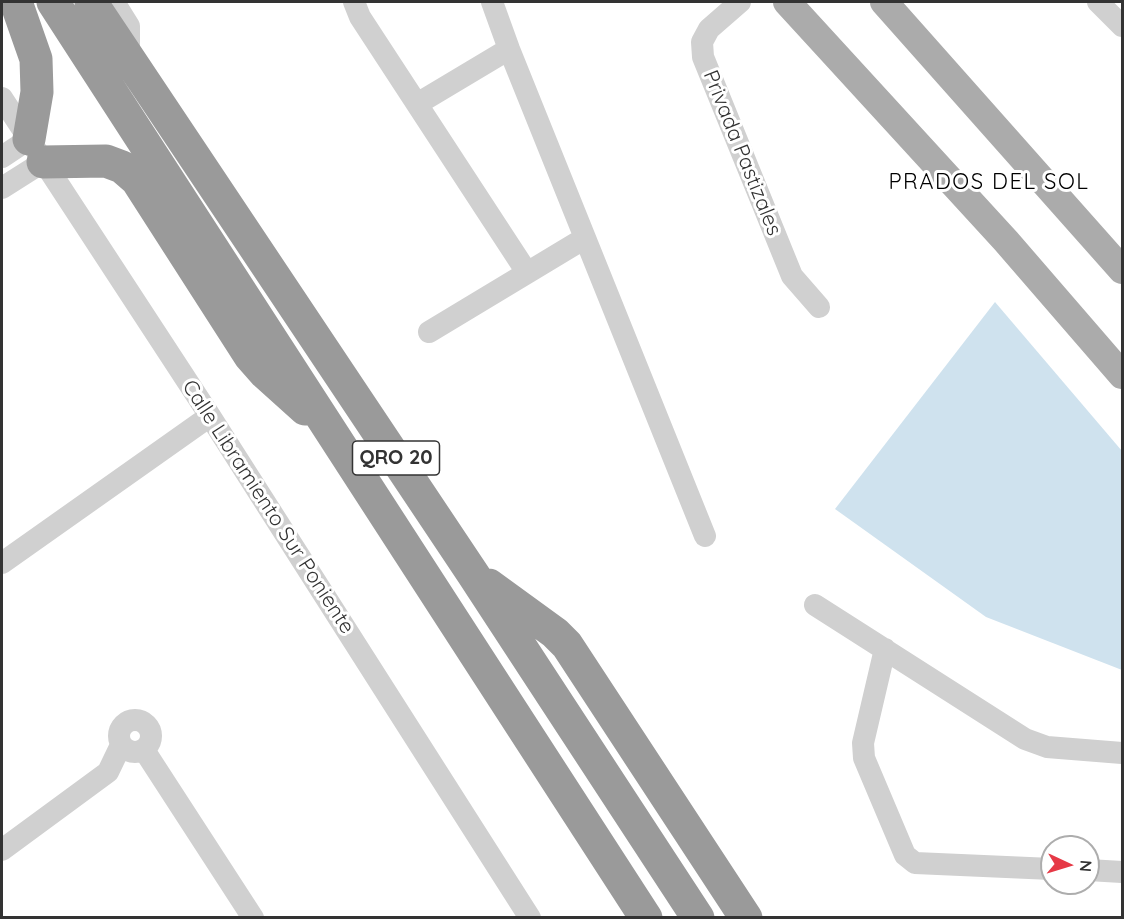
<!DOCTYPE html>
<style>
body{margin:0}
#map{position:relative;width:1124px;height:919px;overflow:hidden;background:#fff;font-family:Quicksand,sans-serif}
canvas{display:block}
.frame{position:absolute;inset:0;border:3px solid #333;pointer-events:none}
.north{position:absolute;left:1040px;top:835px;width:60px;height:60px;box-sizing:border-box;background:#fff;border:2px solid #adadad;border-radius:50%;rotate:94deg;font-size:16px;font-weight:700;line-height:24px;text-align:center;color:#333}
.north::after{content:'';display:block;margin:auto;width:21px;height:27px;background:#e63946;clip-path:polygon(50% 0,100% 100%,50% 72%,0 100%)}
</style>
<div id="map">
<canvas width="1124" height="919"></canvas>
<div class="frame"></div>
<div class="north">N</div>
</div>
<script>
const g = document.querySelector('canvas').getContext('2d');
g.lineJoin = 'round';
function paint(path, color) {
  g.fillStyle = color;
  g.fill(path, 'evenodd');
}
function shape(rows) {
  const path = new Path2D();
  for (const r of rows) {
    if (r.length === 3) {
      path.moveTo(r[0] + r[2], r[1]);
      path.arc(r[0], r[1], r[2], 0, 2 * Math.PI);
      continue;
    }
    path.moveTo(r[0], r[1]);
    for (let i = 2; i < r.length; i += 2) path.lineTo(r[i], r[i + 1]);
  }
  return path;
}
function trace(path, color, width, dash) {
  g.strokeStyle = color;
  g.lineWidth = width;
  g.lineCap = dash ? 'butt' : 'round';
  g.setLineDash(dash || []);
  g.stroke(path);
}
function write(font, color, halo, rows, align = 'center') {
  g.font = font + ' Quicksand,sans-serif';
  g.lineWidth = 6;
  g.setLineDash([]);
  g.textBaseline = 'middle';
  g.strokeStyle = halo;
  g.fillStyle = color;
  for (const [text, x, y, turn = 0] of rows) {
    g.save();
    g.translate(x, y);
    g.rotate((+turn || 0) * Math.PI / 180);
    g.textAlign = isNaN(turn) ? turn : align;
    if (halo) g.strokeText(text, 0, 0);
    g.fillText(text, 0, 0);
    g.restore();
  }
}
paint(shape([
 [995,302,1122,451,1122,670,986,617,835,509]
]), '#cfe2ee');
trace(shape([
 [114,2,129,26,129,59],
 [354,2,360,17,526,271],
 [492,2,509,49,705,536],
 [740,2,709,29,702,42,703,57,792,276,819,307],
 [1098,2,1122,26],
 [2,98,210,416,530,918],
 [417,104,509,49],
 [2,157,29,139],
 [2,188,43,162],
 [429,332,585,238],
 [2,563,210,416],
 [815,605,1025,739,1047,747,1122,753],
 [885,649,863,743,864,758,905,855,915,863,1052,869],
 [135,736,16],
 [144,750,253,918],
 [2,850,108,772,121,745],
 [1088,870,1122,872]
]), '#d0d0d0', 22);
trace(shape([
 [787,2,1006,241,1122,375],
 [884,2,1122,270]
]), '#ababab', 28);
trace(shape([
 [16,2,36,59,37,92,29,139],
 [53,2,646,918],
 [91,2,473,574,698,918],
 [43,162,106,161,122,167,137,180,250,356,265,373,305,409],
 [489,585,555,633,567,645,746,918]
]), '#9a9a9a', 33);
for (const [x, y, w] of [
 [396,458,87]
]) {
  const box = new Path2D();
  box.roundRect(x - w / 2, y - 17, w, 34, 4.5);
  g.fillStyle = '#fff';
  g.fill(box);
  trace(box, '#333', 1.5);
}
write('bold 20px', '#333', null, [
 ["QRO 20",396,458]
]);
write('21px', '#333', '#fff', [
 ["Privada Pastizales",742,153,68],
 ["Calle Libramiento Sur Poniente",268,507,57]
]);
g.letterSpacing = '1.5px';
write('22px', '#000', '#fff', [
 ["PRADOS DEL SOL",989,182]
]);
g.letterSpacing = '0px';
</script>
